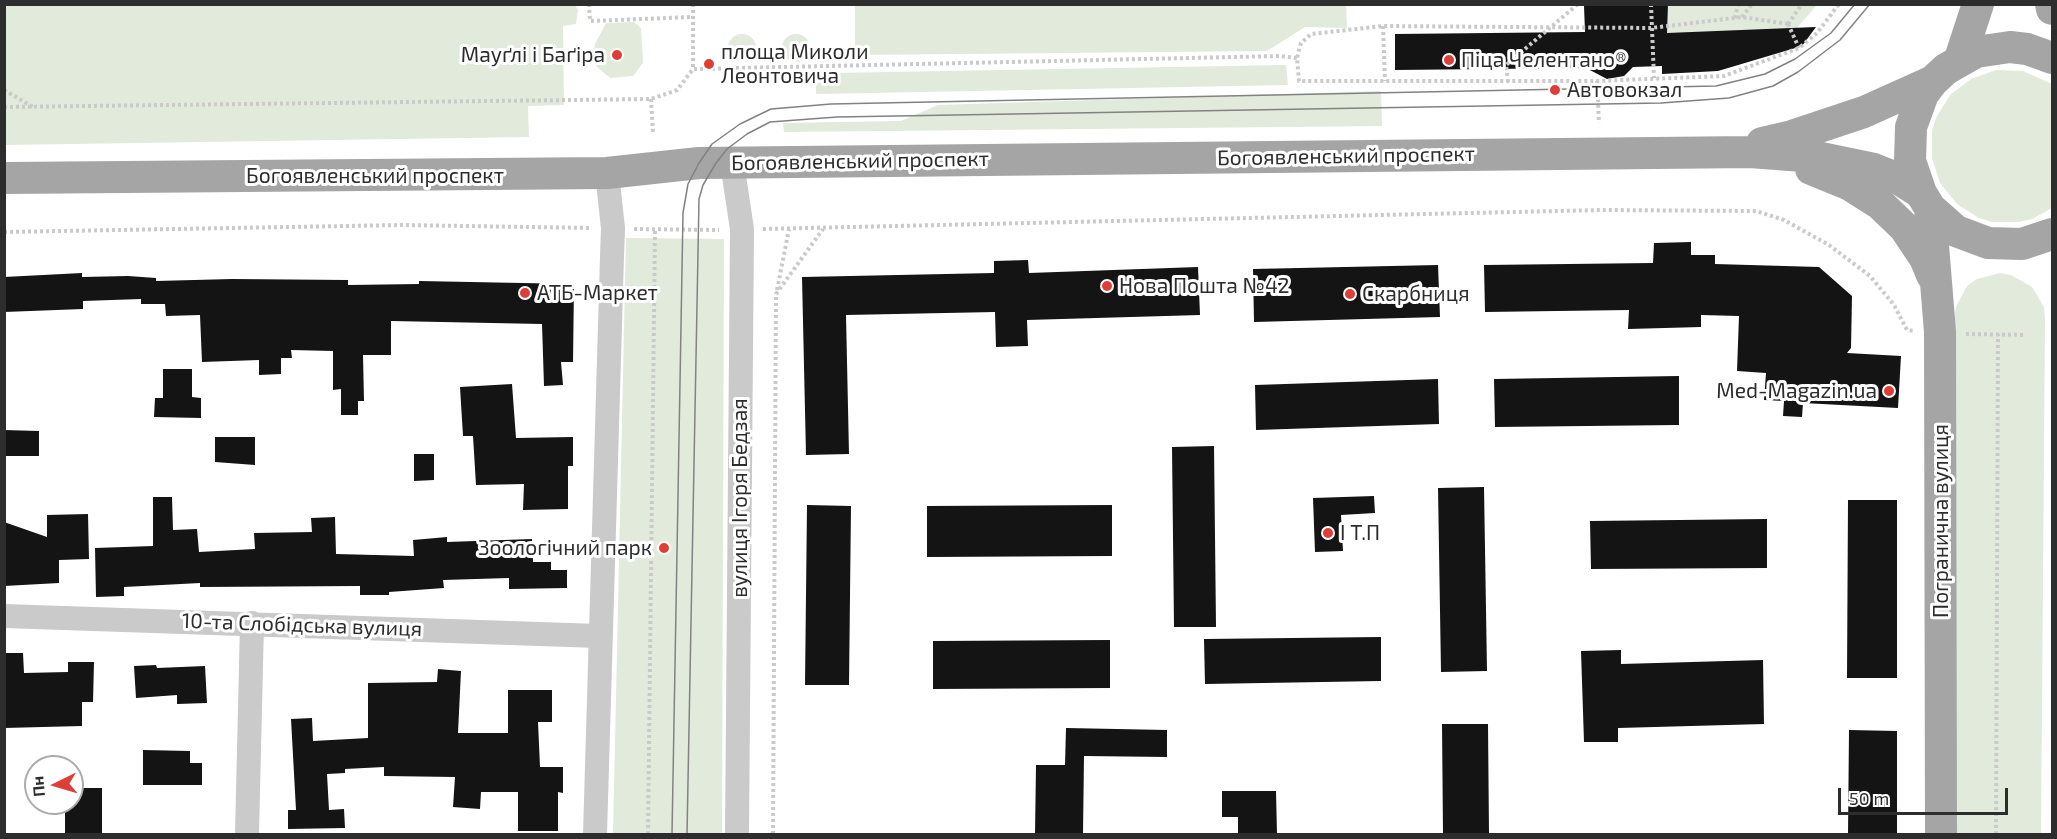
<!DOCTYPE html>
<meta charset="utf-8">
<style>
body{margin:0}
#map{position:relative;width:2057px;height:839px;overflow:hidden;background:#fff;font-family:"Exo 2",sans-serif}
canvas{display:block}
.frame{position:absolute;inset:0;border:6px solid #2d2d2d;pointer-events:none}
.north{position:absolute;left:24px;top:755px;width:60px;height:60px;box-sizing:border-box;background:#fff;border:2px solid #ababab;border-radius:50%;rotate:265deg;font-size:16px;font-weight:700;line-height:24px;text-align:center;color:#2d2d2d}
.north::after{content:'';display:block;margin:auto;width:21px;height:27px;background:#dd3e36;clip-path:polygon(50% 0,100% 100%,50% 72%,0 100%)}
.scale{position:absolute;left:1838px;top:788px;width:170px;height:27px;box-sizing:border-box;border:3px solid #2d2d2d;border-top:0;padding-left:8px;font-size:18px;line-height:21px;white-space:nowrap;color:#2d2d2d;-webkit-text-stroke:4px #fff;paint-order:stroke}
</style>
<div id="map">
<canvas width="2057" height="839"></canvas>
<div class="frame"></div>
<div class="north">Пн</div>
<div class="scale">50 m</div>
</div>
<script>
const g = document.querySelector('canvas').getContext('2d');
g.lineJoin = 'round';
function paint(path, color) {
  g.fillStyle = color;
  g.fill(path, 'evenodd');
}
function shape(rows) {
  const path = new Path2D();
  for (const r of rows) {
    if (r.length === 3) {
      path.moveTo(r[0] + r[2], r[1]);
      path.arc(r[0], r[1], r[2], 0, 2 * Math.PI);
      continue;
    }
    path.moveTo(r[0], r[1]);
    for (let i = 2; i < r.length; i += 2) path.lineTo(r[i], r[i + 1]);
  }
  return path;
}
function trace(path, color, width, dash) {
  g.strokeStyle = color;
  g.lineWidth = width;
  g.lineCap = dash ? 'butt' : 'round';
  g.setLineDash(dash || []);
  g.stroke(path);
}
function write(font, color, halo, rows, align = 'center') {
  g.font = font + ' "Exo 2",sans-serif';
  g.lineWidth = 6;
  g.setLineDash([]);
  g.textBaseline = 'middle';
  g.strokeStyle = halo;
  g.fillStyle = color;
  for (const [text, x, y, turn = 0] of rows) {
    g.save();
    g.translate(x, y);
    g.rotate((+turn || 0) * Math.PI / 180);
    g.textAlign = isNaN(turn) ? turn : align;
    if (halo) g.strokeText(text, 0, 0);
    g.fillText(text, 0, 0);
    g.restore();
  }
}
paint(shape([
 [575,5,578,10,576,24,563,26,564,105,528,106,529,137,5,145,5,5],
 [855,5,1346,4,1347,28,1305,27,1267,51,855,55],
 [1668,5,1817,5,1796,29,1807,39,1789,50,1660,33],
 [634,22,641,28,643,63,633,76,610,78,597,67,593,58,595,44,606,23],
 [742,48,14],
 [796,48,14],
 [1286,65,1288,85,816,94,816,83,833,82,833,73],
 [1996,70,2023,71,2052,84,2052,208,2032,219,2019,222,1992,222,1979,218,1957,204,1940,183,1932,158,1932,131,1936,118,1950,95,1971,79],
 [1381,91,1382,126,784,132,783,123,901,121,938,105],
 [626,238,724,239,722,834,613,834],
 [2000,273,2011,275,2032,287,2044,307,2045,319,2041,834,1954,834,1954,319,1956,307,1967,286,1977,279]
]), '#e1eadb');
paint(shape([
 [1638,4,1668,4,1667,33,1816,27,1802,46,1718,71,1662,74,1662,66,1633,67,1624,76,1607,79,1586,68,1395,70,1395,34,1585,32,1584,6],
 [1691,242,1691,255,1715,255,1715,264,1819,267,1852,296,1851,348,1847,353,1901,356,1898,408,1803,403,1802,417,1783,416,1784,401,1764,400,1766,373,1737,371,1739,316,1701,315,1701,327,1628,329,1629,310,1485,312,1484,265,1653,263,1654,243],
 [1028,260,1029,273,1198,267,1200,315,1027,320,1028,346,996,347,995,312,846,315,849,454,806,455,802,277,994,273,994,261],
 [1438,265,1440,317,1254,322,1253,269],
 [82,273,82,277,128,276,156,278,156,281,232,279,348,280,348,285,419,284,419,281,574,284,573,362,561,362,563,385,544,386,542,324,391,321,391,355,363,355,364,401,358,401,358,415,341,415,341,389,333,390,333,351,291,350,292,358,281,358,281,374,259,375,259,360,202,362,200,315,166,316,165,304,141,304,141,299,83,301,83,309,4,312,4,277],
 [163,369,192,369,192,397,201,398,201,418,154,417,155,398,163,398],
 [1679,376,1679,425,1495,427,1494,379],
 [1438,379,1439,424,1256,430,1255,385],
 [512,384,516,438,573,437,573,466,568,466,568,509,523,510,524,484,476,485,473,436,463,436,460,387],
 [4,430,39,431,39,456,4,456],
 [215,437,255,437,255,465,215,462],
 [1214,446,1216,627,1174,627,1172,447],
 [414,454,434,454,434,480,414,481],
 [1484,487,1487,671,1441,672,1438,488],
 [1374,496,1375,513,1341,515,1343,551,1315,552,1313,498],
 [153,497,172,497,173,530,197,529,199,552,255,549,254,533,312,532,311,518,335,517,336,554,414,556,413,540,447,537,447,542,532,539,533,562,551,562,551,570,567,570,567,588,509,589,509,578,443,580,444,588,389,592,389,595,360,595,360,586,200,587,200,583,124,587,124,596,96,597,95,548,153,546],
 [1848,500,1897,500,1897,678,1847,678],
 [807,505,851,506,849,685,805,685],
 [1112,505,1112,556,927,557,927,506],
 [88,514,89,559,59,560,59,583,4,586,4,522,47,537,47,515],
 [1767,519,1767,568,1591,569,1590,521],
 [1381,637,1381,681,1205,684,1204,639],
 [1110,640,1110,688,933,689,933,641],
 [1621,650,1621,664,1763,660,1764,724,1618,728,1618,742,1584,742,1581,651],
 [4,653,23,653,24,673,68,672,68,662,94,662,93,702,82,702,82,726,4,728],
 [156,665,157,668,205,666,207,703,177,704,177,695,136,698,134,666],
 [438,669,461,671,458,733,508,733,508,690,552,690,552,722,538,722,540,767,563,767,563,793,558,792,558,831,518,831,518,792,481,792,480,809,453,807,455,777,384,776,384,767,345,769,345,773,327,774,329,810,344,809,345,828,288,829,288,810,296,810,291,719,312,718,313,741,368,738,368,683,437,682],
 [1442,724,1488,724,1489,834,1443,834],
 [1066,728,1167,730,1167,757,1084,756,1083,834,1035,834,1036,765,1065,765],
 [1849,730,1897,731,1897,834,1848,834],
 [143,750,190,751,190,763,202,763,202,785,143,785],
 [72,788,102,788,102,834,65,834,65,803,72,803],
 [1222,791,1276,791,1277,834,1238,834,1238,817,1222,817]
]), '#141414');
trace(shape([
 [589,4,590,21,693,17],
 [693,4,693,69],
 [1651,4,1654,78],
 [1742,17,1752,4],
 [1735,18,1738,4],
 [1788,24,1742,17,1651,28,1383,26,1311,34,1301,43,1297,58,1299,81,1597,81,1724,76,1799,48,1817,33,1839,4],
 [1788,24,1799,48],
 [1788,24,1802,4],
 [1383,26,1385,81],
 [1597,81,1599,123],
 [1508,82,1506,65,1578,4],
 [4,90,33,107],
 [651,99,653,133],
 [4,107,651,99,677,90,693,69,1279,56,1297,58],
 [634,229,719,230],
 [763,229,1602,210,1756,211,1784,220,1829,245,1870,276,1894,305,1907,330,1914,331],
 [4,232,402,225,592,228],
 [777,290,789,229],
 [1966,334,2025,335],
 [648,834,655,230],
 [773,834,776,294,823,229],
 [1996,834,1998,334]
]), '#cacaca', 4, [3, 3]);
trace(shape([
 [732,163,742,229,737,834],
 [4,616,599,636],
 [247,834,252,623],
 [595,834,612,257,613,228,607,173]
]), '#cacaca', 24);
trace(shape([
 [2051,4,2052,9],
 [1960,59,1978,4],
 [1762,143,1792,136,1864,112,1933,81,1946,69,1976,52,2010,47,2027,49,2052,58],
 [1811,169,1850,185,1880,204,1905,228,1925,258,1932,275],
 [4,178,607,173,699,163,1750,152,1816,157,1874,169,1899,179,1921,193,1930,208,1956,231,1988,243,2022,244,2052,234],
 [1921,193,1910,161,1911,127,1923,94,1933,81],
 [1930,208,1940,332,1941,834]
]), '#a5a5a5', 32);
trace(shape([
 [672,834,683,213,688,184,699,163,712,144,740,124,771,109,831,104,1716,86,1765,74,1795,59,1831,33,1855,4],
 [687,834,699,199,703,185,716,163,727,149,747,134,770,122,837,117,1661,103,1729,98,1773,86,1798,72,1840,40,1870,4]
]), '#828282', 1.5);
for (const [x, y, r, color] of [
 [617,55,6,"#dd3e36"],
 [1449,60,6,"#dd3e36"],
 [709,64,6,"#dd3e36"],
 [1555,90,6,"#dd3e36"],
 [1107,286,6,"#dd3e36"],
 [525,293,6,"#dd3e36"],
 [1350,294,6,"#dd3e36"],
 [1889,391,6,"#dd3e36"],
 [1328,533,6,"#dd3e36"],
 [664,548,6,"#dd3e36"]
]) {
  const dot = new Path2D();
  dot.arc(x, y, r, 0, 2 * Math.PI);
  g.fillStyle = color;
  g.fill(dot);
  trace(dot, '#fff', 2);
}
write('21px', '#2d2d2d', '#fff', [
 ["площа Миколи",721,52],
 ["Леонтовича",721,76],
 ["Мауґлі і Баґіра",605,55,"right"],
 ["Піца Челентано®",1461,60],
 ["Автовокзал",1567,90],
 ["Нова Пошта №42",1119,286],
 ["АТБ-Маркет",537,293],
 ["Скарбниця",1362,294],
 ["Med-Magazin.ua",1877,391,"right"],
 ["І Т.П",1340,533],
 ["Зоологічний парк",652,548,"right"]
], 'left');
write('21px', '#2d2d2d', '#fff', [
 ["Богоявленський проспект",1346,156,-1],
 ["Богоявленський проспект",860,161,-1],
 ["Богоявленський проспект",375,176],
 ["вулиця Ігоря Бедзая",740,498,-90],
 ["Погранична вулиця",1941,521,-90],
 ["10-та Слобідська вулиця",302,625,2]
]);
</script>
